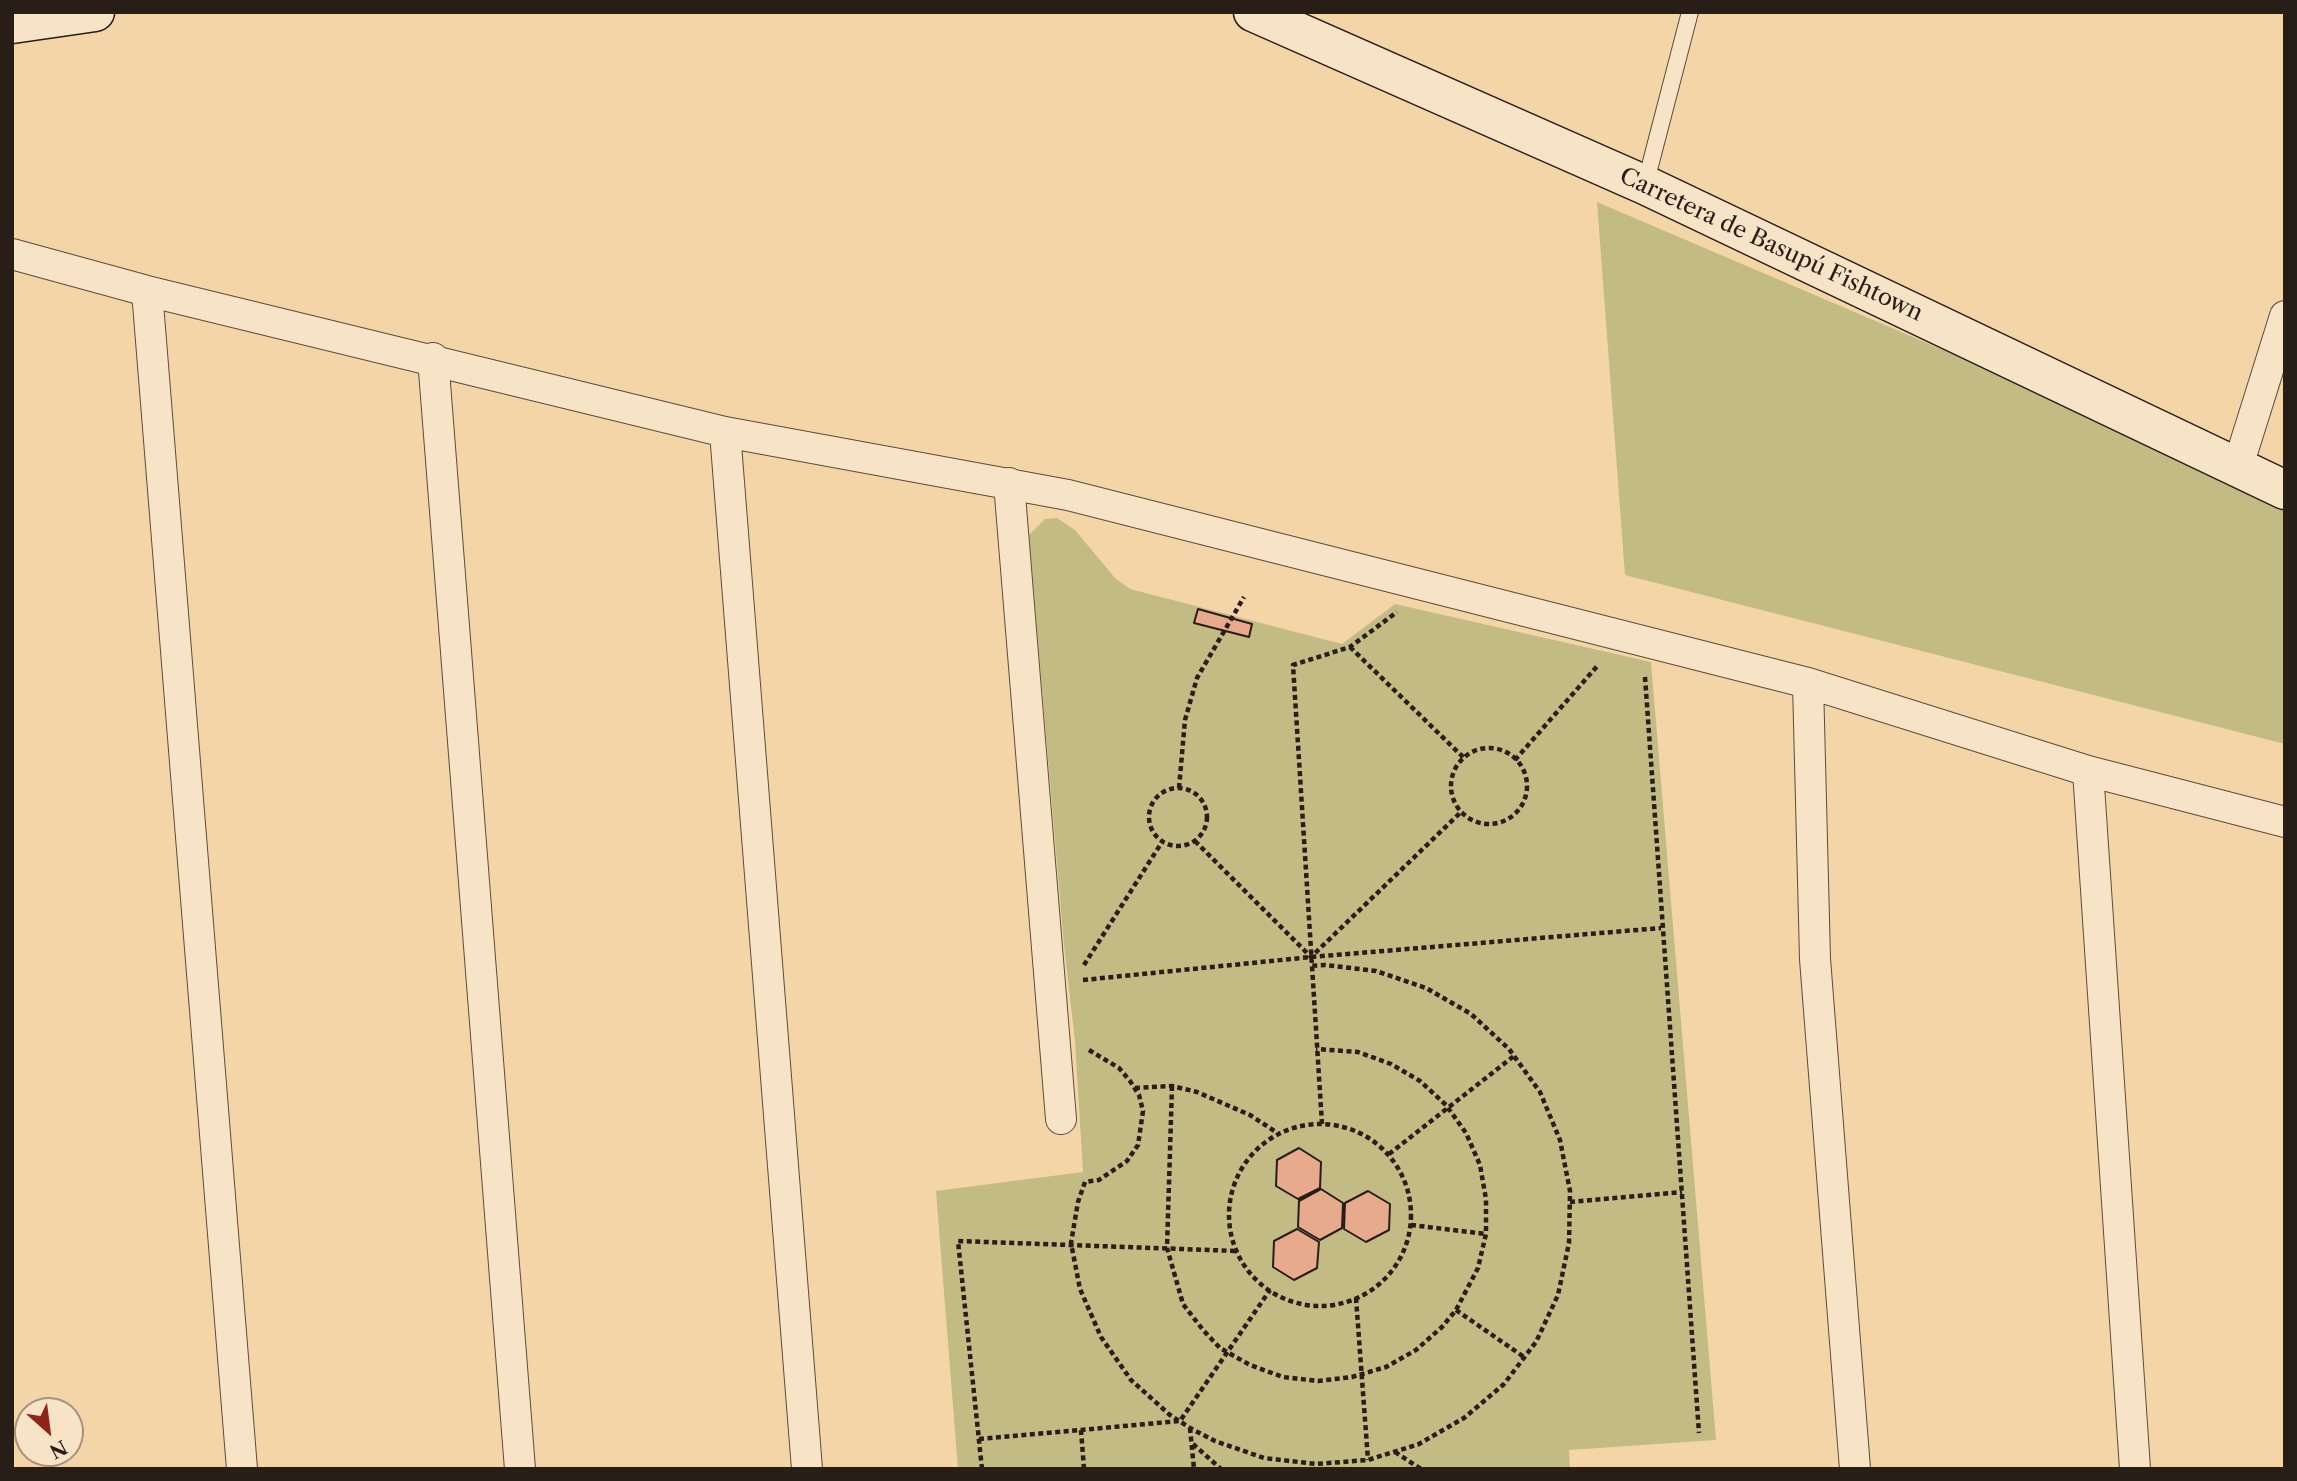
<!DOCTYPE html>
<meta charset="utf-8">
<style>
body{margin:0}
#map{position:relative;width:2297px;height:1481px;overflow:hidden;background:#f3d5a8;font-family:"Libre Caslon Text",serif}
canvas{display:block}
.frame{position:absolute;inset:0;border:14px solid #291d17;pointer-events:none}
.north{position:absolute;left:14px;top:1397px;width:70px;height:70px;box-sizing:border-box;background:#f7e4c6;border:2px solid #a59480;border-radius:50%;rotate:152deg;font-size:19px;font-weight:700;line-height:28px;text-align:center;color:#291d17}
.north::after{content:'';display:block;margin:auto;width:24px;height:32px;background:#8f2418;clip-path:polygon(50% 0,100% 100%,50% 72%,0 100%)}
</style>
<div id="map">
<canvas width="2297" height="1481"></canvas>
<div class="frame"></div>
<div class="north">N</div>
</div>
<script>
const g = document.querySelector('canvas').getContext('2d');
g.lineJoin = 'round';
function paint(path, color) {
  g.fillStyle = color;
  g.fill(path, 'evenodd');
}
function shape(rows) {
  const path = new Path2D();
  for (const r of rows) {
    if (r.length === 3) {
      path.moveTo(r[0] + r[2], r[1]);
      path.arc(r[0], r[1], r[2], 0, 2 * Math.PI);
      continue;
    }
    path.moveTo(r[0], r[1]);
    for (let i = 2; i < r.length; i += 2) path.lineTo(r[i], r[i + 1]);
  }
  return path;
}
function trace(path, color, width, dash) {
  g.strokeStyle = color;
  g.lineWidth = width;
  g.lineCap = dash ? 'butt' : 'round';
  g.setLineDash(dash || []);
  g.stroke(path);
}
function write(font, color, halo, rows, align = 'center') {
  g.font = font + ' "Libre Caslon Text",serif';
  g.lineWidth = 5;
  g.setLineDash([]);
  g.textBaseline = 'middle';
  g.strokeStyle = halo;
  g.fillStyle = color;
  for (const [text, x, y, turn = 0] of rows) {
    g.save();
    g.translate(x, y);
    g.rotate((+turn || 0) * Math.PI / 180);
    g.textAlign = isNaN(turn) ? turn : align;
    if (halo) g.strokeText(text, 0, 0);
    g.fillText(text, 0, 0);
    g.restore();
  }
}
paint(shape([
 [1597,202,2285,496,2285,744,1625,575],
 [1057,518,1075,530,1115,578,1130,589,1342,644,1395,604,1651,662,1716,1440,1569,1450,1570,1469,958,1469,936,1191,1083,1172,1075,1041,1064,945,1029,535,1045,519]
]), '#c2bb83');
const building = shape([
 [1198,609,1252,624,1249,637,1194,623,1198,609],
 [1299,1148,1321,1162,1320,1188,1298,1199,1276,1186,1277,1160,1299,1148],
 [1321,1189,1343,1203,1342,1228,1320,1240,1298,1227,1299,1201,1321,1189],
 [1368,1191,1390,1204,1389,1230,1366,1242,1344,1229,1345,1203,1368,1191],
 [1297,1229,1319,1242,1317,1268,1294,1280,1273,1267,1274,1241,1297,1229]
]);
paint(building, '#e7aa8c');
trace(building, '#291d17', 2);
const lane = shape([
 [1645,185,1690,12]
]);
const street = shape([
 [12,254,147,291,725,432,1068,495,1808,683,2088,771,2285,822],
 [147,291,242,1469],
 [433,358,520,1469],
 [725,432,807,1469],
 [2238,466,2285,316],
 [1009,483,1061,1119],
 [1808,683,1815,959,1855,1469],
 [2088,771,2135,1469]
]);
const secondary = shape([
 [1253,12,1645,185,2285,490],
 [12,24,95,12]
]);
trace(lane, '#5c4b3b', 18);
trace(street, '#5c4b3b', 32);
trace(secondary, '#291d17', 41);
trace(shape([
 [1350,647,1464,758],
 [1645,677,1699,1433],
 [1489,786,38],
 [1515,760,1599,664],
 [1178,817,29],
 [1179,788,1185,720,1197,678,1244,597],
 [1195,841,1311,957,1461,812],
 [1084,965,1162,842],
 [1083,980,1311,957,1661,928],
 [1089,1050,1119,1068,1130,1081,1139,1095,1143,1111,1138,1145,1127,1161,1099,1180,1085,1182,1078,1202,1071,1243,1080,1289,1101,1337,1131,1380,1170,1415,1190,1428,1215,1441,1264,1458,1316,1464,1368,1460,1419,1444,1464,1418,1504,1384,1536,1342,1558,1295,1569,1243,1570,1191,1560,1140,1540,1092,1509,1049,1471,1014,1426,988,1376,971,1325,965,1310,966],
 [1172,1086,1167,1248,1183,1304,1203,1330,1220,1348,1250,1365,1283,1377,1318,1381,1352,1377,1386,1367,1416,1350,1442,1327,1456,1310,1478,1268,1486,1234,1486,1199,1480,1165,1466,1133,1446,1105,1420,1081,1391,1064,1358,1052,1316,1049],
 [1135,1088,1172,1086,1197,1092,1250,1115,1279,1134],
 [1322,1124,1293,665,1350,647,1397,612],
 [1320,1215,91],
 [1389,1154,1514,1056],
 [1570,1202,1682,1192],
 [1411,1225,1486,1234],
 [1356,1298,1368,1460],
 [1456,1310,1524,1357],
 [1190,1428,1194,1469],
 [1081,1430,1084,1469],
 [979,1439,1180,1421,1270,1290],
 [1193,1444,1221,1469],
 [1395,1452,1421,1469],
 [982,1469,958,1241,1237,1251]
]), '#291d17', 4.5, [5, 3.5]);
trace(lane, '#f7e4c6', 16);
trace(street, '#f7e4c6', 30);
trace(secondary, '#f7e4c6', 38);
write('23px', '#291d17', '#f7e4c6', [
 ["Carretera de Basupú Fishtown",1771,245,25]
]);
</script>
